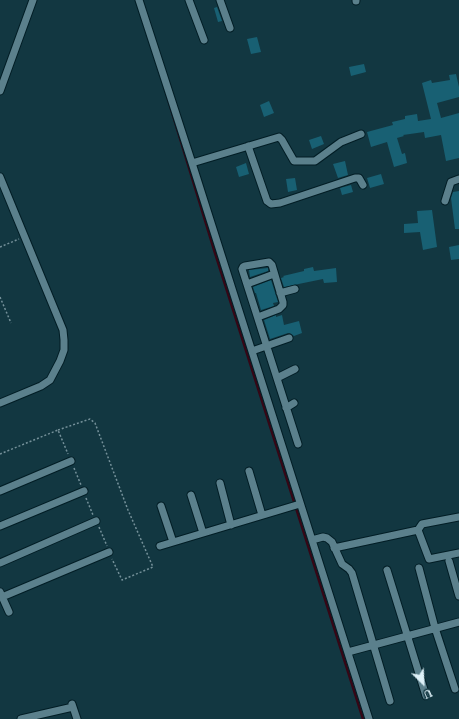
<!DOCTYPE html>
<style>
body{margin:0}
#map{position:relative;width:459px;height:719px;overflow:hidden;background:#123741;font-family:"PT Serif",serif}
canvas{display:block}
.north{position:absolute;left:403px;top:663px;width:40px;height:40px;-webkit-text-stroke:3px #123741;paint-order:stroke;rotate:156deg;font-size:11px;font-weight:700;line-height:16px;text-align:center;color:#def1f8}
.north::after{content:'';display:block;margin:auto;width:14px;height:18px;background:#def1f8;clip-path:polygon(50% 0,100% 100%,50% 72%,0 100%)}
</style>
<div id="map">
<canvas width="459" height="719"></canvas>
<div class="north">U</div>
</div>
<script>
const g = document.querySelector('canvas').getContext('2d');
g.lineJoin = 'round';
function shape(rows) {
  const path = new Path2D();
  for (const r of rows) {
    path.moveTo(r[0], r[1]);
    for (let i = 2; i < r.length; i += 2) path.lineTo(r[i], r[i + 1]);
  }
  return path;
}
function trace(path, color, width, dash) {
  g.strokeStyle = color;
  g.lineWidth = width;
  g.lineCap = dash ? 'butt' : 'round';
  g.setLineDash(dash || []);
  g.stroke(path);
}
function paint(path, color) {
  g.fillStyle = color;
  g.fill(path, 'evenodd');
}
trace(shape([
 [164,86,214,250,363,719]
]), '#350716', 2.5);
paint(shape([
 [217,7,222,21,218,22,214,8],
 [257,37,261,52,251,54,247,39],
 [364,64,366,72,351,76,349,67],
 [456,74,459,87,459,97,437,103,441,118,459,113,459,158,446,161,441,135,425,138,424,132,403,135,404,136,397,138,402,154,405,153,407,163,394,167,387,142,371,147,367,132,393,125,392,122,405,119,405,116,417,114,418,121,431,119,422,83,431,80,432,83,450,80,449,75],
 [269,101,274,113,264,117,260,105],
 [321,136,324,144,312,149,309,140],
 [345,161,348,175,338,178,333,164],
 [246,163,249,174,239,177,236,167],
 [381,174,384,184,370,188,367,178],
 [295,178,297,190,288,192,286,179],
 [351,185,353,192,342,195,340,188],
 [459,191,459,229,455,229,451,198,453,192],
 [432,210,437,247,423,250,420,232,404,233,404,224,418,223,417,211],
 [459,245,459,259,451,260,449,247],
 [313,267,314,271,336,268,337,282,324,283,323,279,284,287,281,278,284,277,283,276,304,271,304,269],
 [268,268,268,271,250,277,249,270],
 [271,280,278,302,273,303,274,306,261,310,256,293,255,293,253,287],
 [276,315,276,317,282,315,284,325,299,321,302,333,294,336,290,333,288,333,270,339,264,320]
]), '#186073');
const minor = shape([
 [139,0,192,163,369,719],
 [189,0,204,40],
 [220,0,230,28],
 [356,0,356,1],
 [0,91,33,0],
 [248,146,267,201,271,204,280,203,355,178,359,178,363,185],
 [192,163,279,137,282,140,294,161,315,161,341,142,361,134],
 [0,177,63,330,64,340,64,350,60,361,50,380,41,386,0,403],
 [445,201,451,182,459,179],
 [247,284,274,274],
 [280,293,295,289],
 [258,317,279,309,283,305,283,302,272,265,269,262,245,266,243,267,242,269,298,444],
 [252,351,289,338],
 [277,378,295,369],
 [286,408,294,403],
 [249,471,262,515],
 [220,483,231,525],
 [0,491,71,461],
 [191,495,203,533],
 [161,506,173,542],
 [0,526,84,491],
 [418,530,429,559,459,553],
 [312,540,323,537,327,538,332,542,342,564,349,569,352,573,390,701],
 [160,546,300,504],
 [334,548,418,530,422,524,459,517],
 [449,561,459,596],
 [0,563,96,521],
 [419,568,435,628,455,689],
 [387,570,426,696],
 [0,592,9,612],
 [2,597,109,552],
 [348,652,459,622],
 [72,704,77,719],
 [21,719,73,707]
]);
trace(minor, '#021d25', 9);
trace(shape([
 [0,247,19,239],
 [0,297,11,323],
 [58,430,90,419,95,423,128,510,153,567,122,580,112,559],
 [0,454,58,430,68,454],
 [74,468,81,485],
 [86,498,93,515],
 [99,527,107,546]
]), '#75919a', 1.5, [2, 2]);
trace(minor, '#5b808c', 7);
</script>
